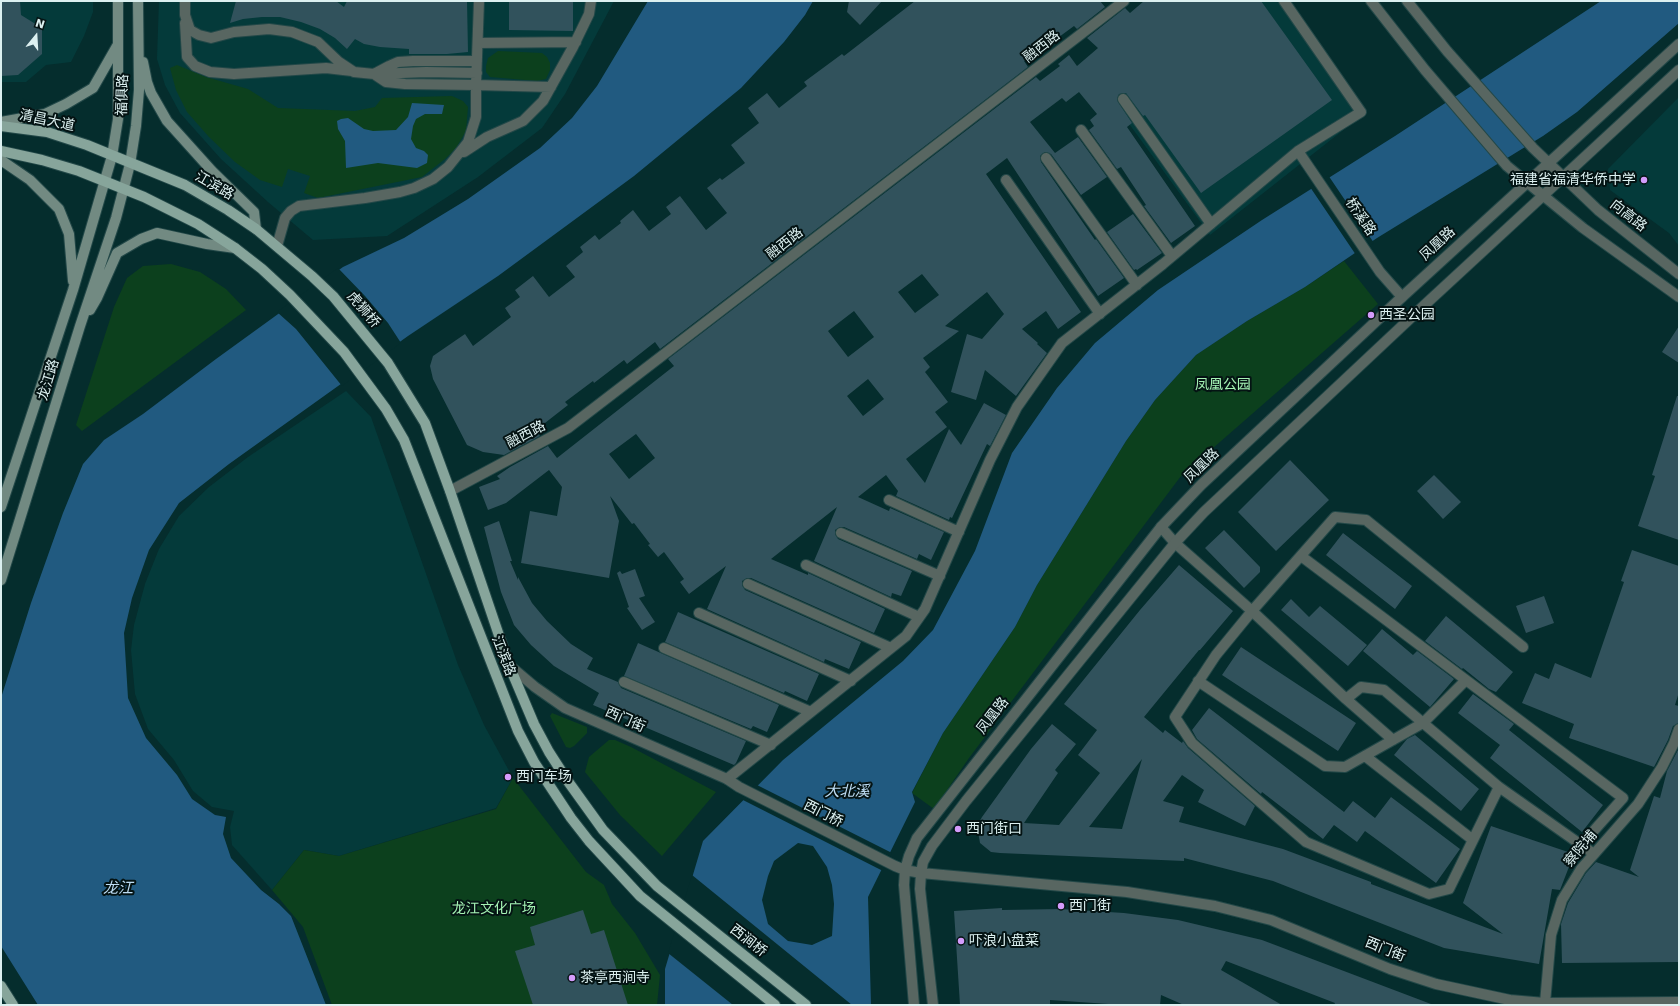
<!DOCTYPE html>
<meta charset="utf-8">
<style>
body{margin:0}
#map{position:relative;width:1680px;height:1006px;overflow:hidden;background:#052d2d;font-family:"DejaVu Sans",sans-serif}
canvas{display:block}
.frame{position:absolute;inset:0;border:2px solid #dcf0f0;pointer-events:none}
.north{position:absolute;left:16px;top:16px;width:40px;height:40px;-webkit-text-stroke:3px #041313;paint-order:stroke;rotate:18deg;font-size:11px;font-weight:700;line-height:16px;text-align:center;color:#dcf0f0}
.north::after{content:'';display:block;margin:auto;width:14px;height:18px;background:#dcf0f0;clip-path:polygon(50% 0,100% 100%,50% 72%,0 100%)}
</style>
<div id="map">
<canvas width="1680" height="1006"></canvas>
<div class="frame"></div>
<div class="north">N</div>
</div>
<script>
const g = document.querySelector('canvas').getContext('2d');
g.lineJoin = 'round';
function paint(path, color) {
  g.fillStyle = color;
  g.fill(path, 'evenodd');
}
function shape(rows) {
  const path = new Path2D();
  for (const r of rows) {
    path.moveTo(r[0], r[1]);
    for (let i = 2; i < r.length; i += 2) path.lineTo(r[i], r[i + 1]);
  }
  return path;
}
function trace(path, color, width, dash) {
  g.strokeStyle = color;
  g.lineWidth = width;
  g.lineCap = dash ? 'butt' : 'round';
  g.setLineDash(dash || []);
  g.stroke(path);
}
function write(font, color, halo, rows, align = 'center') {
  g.font = font + ' "DejaVu Sans","Noto Sans SC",sans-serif';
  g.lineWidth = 4;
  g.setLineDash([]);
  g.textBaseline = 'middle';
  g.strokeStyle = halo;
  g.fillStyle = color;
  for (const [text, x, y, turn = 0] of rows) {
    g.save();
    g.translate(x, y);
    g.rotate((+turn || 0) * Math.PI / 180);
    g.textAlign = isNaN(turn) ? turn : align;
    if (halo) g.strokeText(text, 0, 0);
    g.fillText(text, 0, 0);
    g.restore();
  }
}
paint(shape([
 [1,1,93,1,93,12,84,36,71,62,46,65,26,82,1,82],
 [159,1,614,1,565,94,542,128,478,177,387,236,313,240,268,202,221,159,180,113,165,85,157,59],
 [1239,1,1287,1,1365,113,1210,235,1108,95],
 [1679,97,1679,246,1669,233,1610,190,1608,169],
 [346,391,371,417,458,665,484,725,513,778,496,808,339,856,304,850,272,890,232,845,230,827,234,811,212,807,193,791,174,760,148,729,135,694,131,650,134,625,145,584,159,549,179,516,209,487,248,457]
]), '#043a3a');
paint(shape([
 [498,51,542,53,547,57,550,63,550,70,546,79,537,81,490,77,486,72,486,66,488,58],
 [177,65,206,77,248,89,278,108,355,111,375,107,382,98,452,96,463,101,468,107,466,131,456,148,445,159,422,177,318,198,304,193,310,176,288,169,282,187,260,180,235,162,209,137,187,112,176,90,170,68],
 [1344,261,1378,304,1181,476,969,758,934,809,912,793,943,733,1015,627,1037,585,1126,441,1155,400,1196,355,1247,321,1305,287],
 [171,264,200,272,226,289,246,310,82,431,76,425,114,307,127,278,143,266],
 [552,713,587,727,587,733,574,746,570,748,566,747,550,716],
 [609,740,615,740,631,747,716,792,662,856,620,815,585,772,589,757],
 [513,778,586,872,604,885,612,904,635,933,660,975,657,1005,332,1005,303,927,272,890,304,850,339,856,496,809]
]), '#0c401d');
paint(shape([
 [648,1,813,1,805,15,784,42,741,88,634,176,498,276,408,336,229,464,179,503,149,550,132,598,124,633,128,698,146,738,177,775,192,799,215,815,226,817,223,834,231,858,261,890,279,904,291,916,326,1005,1,1005,1,698,31,603,63,513,83,464,104,440,143,414,216,359,343,267,404,238,468,199,540,148,572,118,597,86],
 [1601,1,1679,1,1679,23,1577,112,1543,136,1377,238,1305,287,1247,321,1196,355,1155,400,1126,441,1037,585,1015,627,943,733,912,792,915,802,868,897,871,1005,665,1005,665,969,703,841,783,760,903,661,933,630,975,551,1012,453,1057,388,1095,343,1158,290,1262,220,1395,136],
 [798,843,813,846,827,867,832,885,834,904,832,936,812,945,788,941,768,924,762,900,768,876,774,861],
 [412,103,444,105,442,114,425,114,416,119,413,126,411,139,416,148,424,151,428,155,427,163,417,168,378,163,346,168,345,141,338,129,337,121,341,119,348,118,364,129,373,131,396,130,408,117]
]), '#215a80');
paint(shape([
 [1328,175,1374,243,1356,255,1310,187],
 [338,268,365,296,388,323,401,343,342,386,296,329,277,312],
 [755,784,892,853,883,871,741,799],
 [692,875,852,1005,733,1005,668,953],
 [1,946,38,1005,1,1005]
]), '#052d2d');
paint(shape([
 [1,1,20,1,21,15,42,28,42,54,18,75,1,76],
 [236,1,336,1,344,7,347,1,467,1,468,52,447,54,409,54,409,49,380,47,364,44,355,39,347,49,335,38,320,29,301,22,280,17,262,17,243,19,230,23],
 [509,1,573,1,573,31,509,30],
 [849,1,882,1,860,25,847,12],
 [915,1,1100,1,1105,7,1077,29,1074,26,1059,37,1058,35,1024,61,1028,67,660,349,655,342,627,364,624,360,594,383,593,381,565,402,568,405,536,430,540,436,504,455,483,452,467,445,433,379,430,366,433,356,465,334,473,346,511,317,505,308,520,297,515,290,533,276,549,297,575,277,566,266,583,252,580,247,595,235,599,240,621,223,620,221,633,210,649,231,671,214,666,207,680,196,706,230,727,213,707,188,720,178,722,180,745,163,731,145,759,123,748,108,767,93,779,108,807,86,804,82,842,54,844,56],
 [1144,1,1261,1,1332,100,1201,193,1145,115,1143,116,1126,93,1119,94,1117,99,1118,102,1132,123,1127,127,1195,226,1171,243,1144,206,1146,205,1121,167,1117,169,1089,130,1094,126,1090,120,1097,114,1079,92,1066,102,1062,98,1030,122,1055,153,1078,137,1107,177,1081,195,1051,154,1045,152,1040,156,1041,162,1095,240,1096,239,1124,278,1098,296,1007,158,986,174,1081,312,1058,329,1046,311,1022,329,1038,343,1037,344,1047,353,1016,396,985,370,976,400,951,392,967,334,982,339,1004,314,987,292,945,326,959,331,923,358,930,367,925,372,948,402,935,412,947,427,906,459,925,483,949,429,961,445,984,403,1006,415,990,446,987,444,952,518,950,517,949,520,896,496,898,491,886,475,858,497,889,511,890,508,944,532,931,560,919,554,917,559,844,527,840,527,835,530,835,534,838,539,912,571,901,596,892,593,891,597,814,561,837,507,771,559,808,575,808,573,885,609,874,633,751,578,747,578,742,581,742,585,745,590,861,642,849,669,825,659,824,662,707,609,726,566,689,594,680,582,684,579,664,552,658,557,648,545,650,544,634,523,632,524,610,496,619,521,609,578,521,563,530,511,557,516,562,487,549,470,506,503,488,510,479,487,500,479,497,476,510,467,548,446,557,458,674,366,668,359,1036,77,1040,81,1060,66,1058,64,1069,55,1077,66,1098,48,1087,38,1125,8,1130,13],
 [922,274,939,295,915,313,898,292],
 [854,311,874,337,848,357,828,331],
 [868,379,884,399,863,416,847,396],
 [636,434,655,458,629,479,609,454],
 [1133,214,1162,253,1137,270,1136,269,1134,270,1107,232],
 [1679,326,1679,363,1662,352],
 [1677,396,1679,396,1679,540,1638,526,1655,476,1652,475],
 [1290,460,1329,500,1276,551,1238,512],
 [1434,475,1461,502,1443,519,1417,491],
 [499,521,512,561,510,561,518,580,518,577,532,603,547,621,571,644,593,658,587,669,618,682,621,688,746,741,736,763,734,765,593,705,599,693,554,666,531,645,514,625,501,592,484,527],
 [1224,530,1260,567,1260,572,1244,588,1205,548],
 [1343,533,1412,586,1395,609,1326,555],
 [1632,550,1679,566,1679,692,1675,705,1679,706,1679,723,1673,726,1668,740,1654,767,1569,738,1574,724,1522,703,1535,673,1549,679,1555,663,1591,678,1624,582,1621,581],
 [1179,565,1233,611,1200,650,1199,650,1144,717,1163,733,1165,730,1182,743,1183,741,1188,748,1255,806,1245,826,1198,802,1204,790,1182,775,1163,801,1184,807,1179,822,1283,849,1371,882,1371,884,1503,934,1463,903,1491,826,1574,854,1560,890,1552,889,1539,964,1444,948,1273,881,1184,858,1184,861,1000,853,991,852,980,843,977,826,982,817,1031,749,1052,724,1076,744,1055,770,1058,773,1024,823,1059,825,1100,773,1078,755,1097,730,1064,704,1140,610],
 [1142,759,1122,829,1089,827],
 [635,569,645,596,639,598,655,622,642,630,627,608,629,607,617,573,620,571,622,574],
 [1544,596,1554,623,1526,633,1516,606],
 [1291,599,1309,617,1320,606,1367,645,1348,666,1281,610],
 [678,612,819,674,807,701,785,691,784,693,665,642],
 [1446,616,1513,672,1496,692,1489,689,1463,668,1462,669,1425,641],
 [1382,629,1413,655,1417,651,1454,679,1430,707,1363,651],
 [638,643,779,705,767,732,753,726,751,729,624,676],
 [1241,647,1356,723,1338,751,1222,675],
 [1473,694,1514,724,1509,730,1603,805,1582,832,1490,758,1500,745,1458,713],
 [1209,708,1344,812,1353,801,1375,818,1391,797,1460,849,1436,883,1365,831,1357,842,1334,825,1323,839,1262,792,1261,794,1197,739,1192,730],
 [1415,735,1479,789,1461,811,1394,755,1407,739],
 [1679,748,1679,962,1562,963,1561,924,1568,903,1586,873,1596,862,1639,877,1630,870,1654,796,1660,798,1667,771],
 [1002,908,1002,910,1061,909,1124,913,1178,920,1262,940,1431,1004,1430,1005,1334,1005,1335,1003,1226,961,1221,970,1282,1005,1184,1005,1161,995,1160,1005,1123,1005,1050,1000,1050,1005,960,1005,954,911],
 [583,910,591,934,604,930,628,1005,533,1005,515,951,535,945,530,927]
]), '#31525c');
const minor = shape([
 [185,1,185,15,190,30,199,35,211,38,234,32,269,29,292,32,318,42,339,62,354,72,374,74,389,66,398,62,413,61,477,61],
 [185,23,187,57,195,66,210,72,234,74,326,68,352,71],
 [478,43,576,42],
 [374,74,386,82,405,84,476,85,479,1],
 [376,74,426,72,477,73],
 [1123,99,1211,224],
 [1081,130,1172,256],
 [1298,151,1380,272,1402,297],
 [464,152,487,137,523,121,543,101,573,47,589,14,591,1],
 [1046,158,1137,285],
 [1006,180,1100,314],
 [277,246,285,218,291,211,299,206,365,198,400,192,414,188,433,179,448,167,468,142,476,117,476,85,551,87],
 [450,491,568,428,1124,1],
 [889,500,959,532],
 [1161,527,1175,543,1252,611,1346,699,1393,740],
 [841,533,940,576],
 [1301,556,1623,798,1581,845],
 [806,565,919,617],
 [748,584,891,648],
 [699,613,851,681],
 [664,648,811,712],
 [1198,681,1325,766,1345,767,1423,723,1466,680],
 [624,682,771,745],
 [1346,699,1361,687,1384,690,1499,787,1594,854],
 [1365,756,1473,840],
 [727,779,906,636,925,609,990,460,1017,407,1062,343,1163,264,1298,151,1361,112,1284,1],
 [1499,787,1449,889,1429,894,1306,842,1192,743,1175,717,1216,655,1252,611,1335,517,1366,520,1523,647],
 [1545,1003,1551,935,1562,900,1581,869,1638,804,1662,767,1674,743,1679,729]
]);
const tertiary = shape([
 [1371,1,1425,70,1507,166,1583,228,1679,297],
 [1407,1,1447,51,1533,148,1598,210,1679,274],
 [509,665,535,687,565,708,727,779,739,787,895,866,905,870,921,873,1127,892,1215,906,1271,920,1390,969,1436,984,1510,1000,1545,1003,1679,1002],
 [914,1005,904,885,905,870,909,856,917,838,1161,527,1201,485,1402,297,1679,44],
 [933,1005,920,889,921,873,923,862,932,846,966,801,1175,543,1204,512,1417,312,1679,70]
]);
const secondary = shape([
 [143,62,147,82,151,93,167,121,212,171,254,212,256,229],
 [1,122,45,114,66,104,93,88,117,46],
 [1,160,30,180,59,209,69,234,73,281],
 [90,310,97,298,117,253,141,239,157,233,207,244,235,248],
 [1,507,73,290,112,156,118,119,118,1],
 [1,580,80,326,116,218,130,164,136,126,139,90,138,1]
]);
const primary = shape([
 [1,126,47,132,87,145,185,185,228,210,256,229,313,277,333,296,388,363,425,423,450,491,509,665,534,724,549,752,567,780,603,830,657,886,806,1005],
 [1,151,42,160,79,171,144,197,198,224,235,248,262,269,290,295,344,352,386,409,404,440,518,731,534,762,571,818,589,841,640,896,775,1005],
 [1,986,13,1005]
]);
trace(minor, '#234848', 12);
trace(tertiary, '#234848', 12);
trace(secondary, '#234848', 12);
trace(primary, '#234848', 12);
trace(minor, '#586661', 10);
trace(tertiary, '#586661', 10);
trace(secondary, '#728a82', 10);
trace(primary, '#87a59b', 10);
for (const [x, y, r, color] of [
 [1644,180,4,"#d49cfc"],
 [1371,315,4,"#d49cfc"],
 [508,777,4,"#d49cfc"],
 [958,829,4,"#d49cfc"],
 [1061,906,4,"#d49cfc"],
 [961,941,4,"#d49cfc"],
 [572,978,4,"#d49cfc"]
]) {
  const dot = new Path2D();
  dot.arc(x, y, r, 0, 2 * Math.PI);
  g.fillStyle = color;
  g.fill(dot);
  trace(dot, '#041313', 1.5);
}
write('14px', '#dcf0f0', '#041313', [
 ["融西路",1042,47,-38],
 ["福俱路",123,95,-88],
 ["清昌大道",47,121,12],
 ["江滨路",214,186,30],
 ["向高路",1628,216,38],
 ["桥溪路",1360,217,56],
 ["融西路",785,244,-38],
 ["凤凰路",1438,244,-43],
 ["虎狮桥",363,310,49],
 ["龙江路",49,380,-73],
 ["融西路",526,435,-28],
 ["凤凰路",1202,466,-44],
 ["江滨路",503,656,69],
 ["凤凰路",993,716,-52],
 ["西门街",625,720,24],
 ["西门桥",823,814,27],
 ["察院埔",1581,849,-50],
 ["西涧桥",748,941,38],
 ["西门街",1385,950,22]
]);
write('14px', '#dcf0f0', '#041313', [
 ["福建省福清华侨中学",1636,180,"right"],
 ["西圣公园",1379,315],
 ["西门车场",516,777],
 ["西门街口",966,829],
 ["西门街",1069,906],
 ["吓浪小盘菜",969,941],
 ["茶亭西涧寺",580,978]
], 'left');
write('14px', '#a5f3b4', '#041313', [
 ["凤凰公园",1223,385],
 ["龙江文化广场",494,909]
]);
write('italic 15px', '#beddf4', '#041313', [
 ["大北溪",847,792],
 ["龙江",118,889]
]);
</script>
